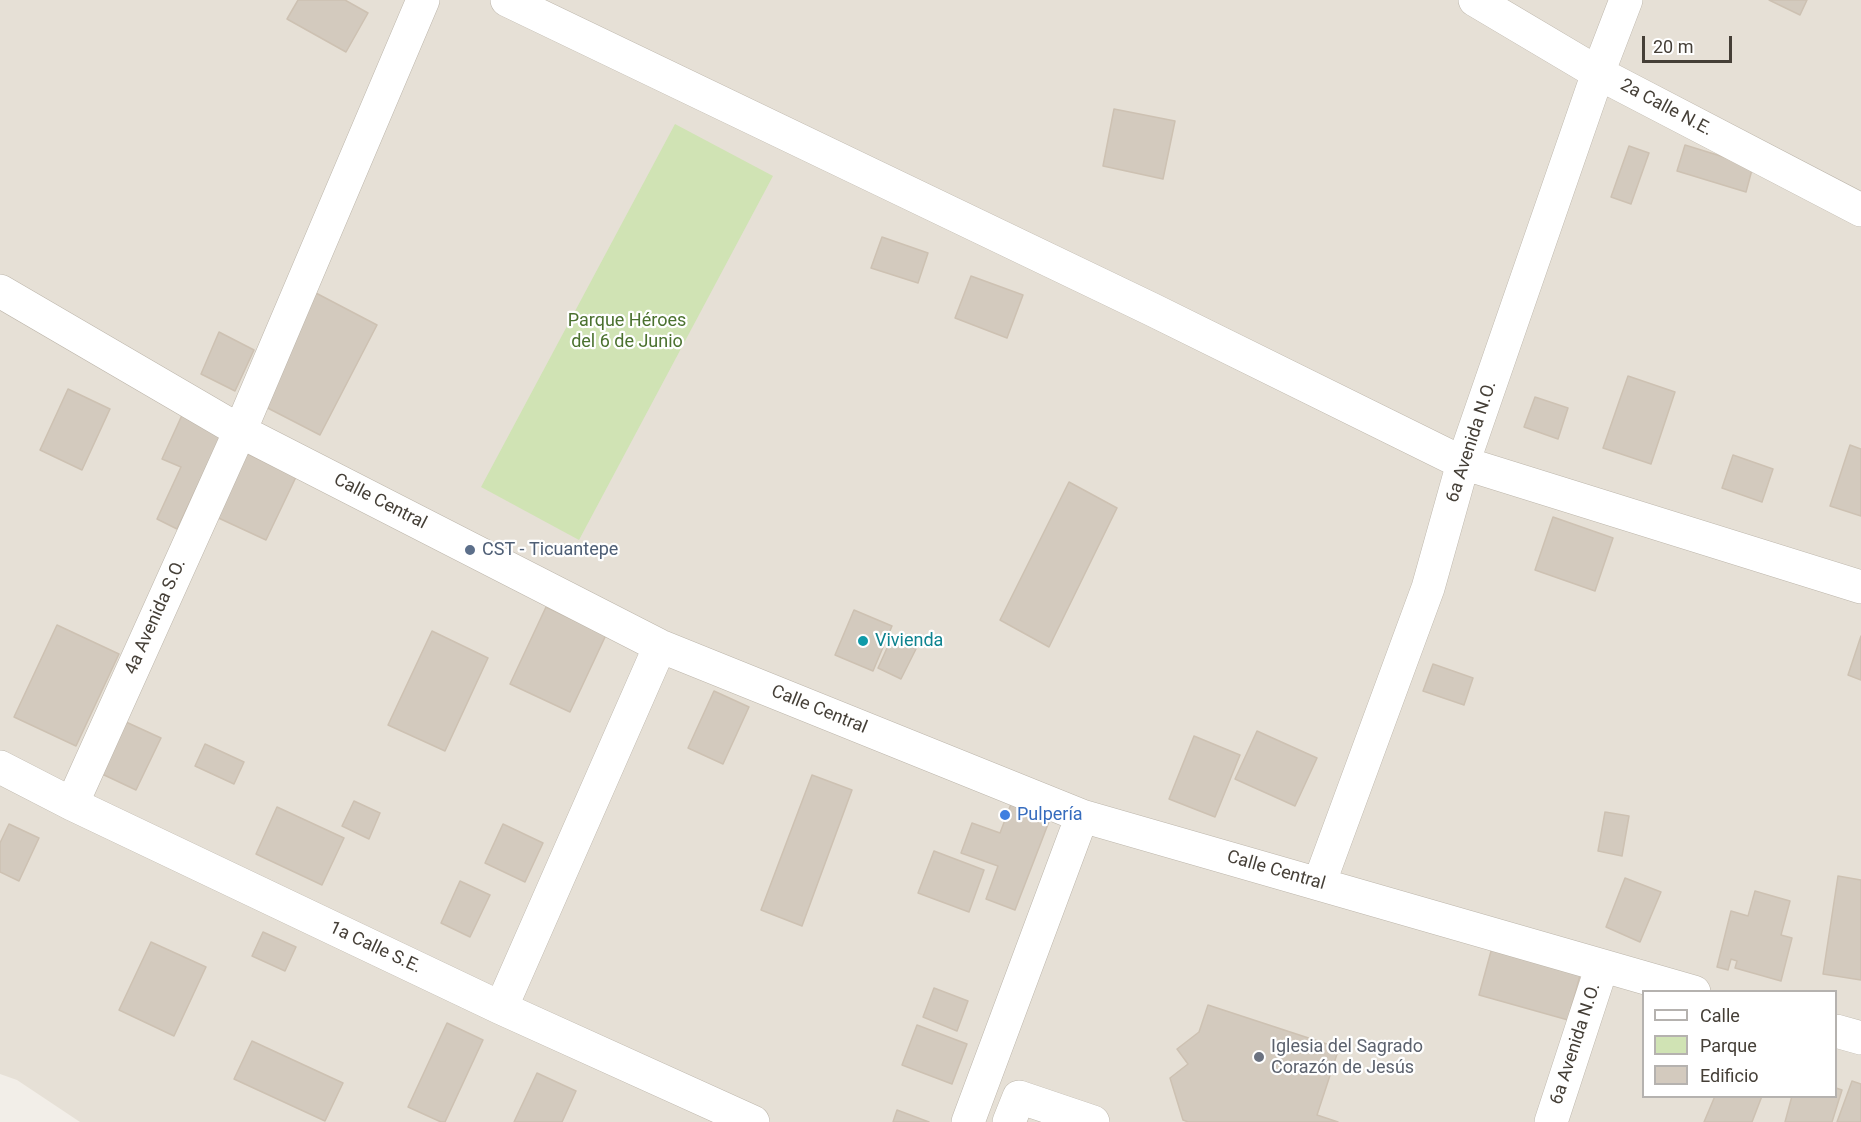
<!DOCTYPE html>
<meta charset="utf-8">
<style>
body{margin:0}
#map{position:relative;width:1861px;height:1122px;overflow:hidden;background:#f2eee8;font-family:Roboto,sans-serif}
canvas{display:block}
.legend{position:absolute;left:1642px;top:990px;width:195px;height:108px;box-sizing:border-box;background:#fff;border:2px solid #b5b2af;margin:0;padding:8px 10px;list-style:none;font-size:18px;color:#453f37}
.legend li{display:flex;align-items:center;gap:12px;height:30px}
.legend b{width:30px;border:2px solid #b5b2af}
.scale{position:absolute;left:1642px;top:36px;width:90px;height:27px;box-sizing:border-box;border:3px solid #453f37;border-top:0;padding-left:8px;font-size:18px;line-height:21px;white-space:nowrap;color:#453f37;-webkit-text-stroke:4px #fff;paint-order:stroke}
</style>
<div id="map">
<canvas width="1861" height="1122"></canvas>
<ul class="legend">
<li><b style="height:8px;background:#fff"></b>Calle</li>
<li><b style="height:16px;background:#d0e3b4"></b>Parque</li>
<li><b style="height:16px;background:#d3cabe"></b>Edificio</li>
</ul>
<div class="scale">20 m</div>
</div>
<script>
const g = document.querySelector('canvas').getContext('2d');
g.lineJoin = 'round';
function paint(path, color) {
  g.fillStyle = color;
  g.fill(path, 'evenodd');
}
function shape(rows) {
  const path = new Path2D();
  for (const r of rows) {
    path.moveTo(r[0], r[1]);
    for (let i = 2; i < r.length; i += 2) path.lineTo(r[i], r[i + 1]);
  }
  return path;
}
function trace(path, color, width, dash) {
  g.strokeStyle = color;
  g.lineWidth = width;
  g.lineCap = dash ? 'butt' : 'round';
  g.setLineDash(dash || []);
  g.stroke(path);
}
function write(font, color, halo, rows, align = 'center') {
  g.font = font + ' Roboto,sans-serif';
  g.lineWidth = 4.5;
  g.setLineDash([]);
  g.textBaseline = 'middle';
  g.strokeStyle = halo;
  g.fillStyle = color;
  for (const [text, x, y, turn = 0] of rows) {
    g.save();
    g.translate(x, y);
    g.rotate((+turn || 0) * Math.PI / 180);
    g.textAlign = isNaN(turn) ? turn : align;
    if (halo) g.strokeText(text, 0, 0);
    g.fillText(text, 0, 0);
    g.restore();
  }
}
paint(shape([
 [0,0,1861,0,1861,1122,80,1122,17,1080,0,1074],
 [1644,992,1836,992,1836,1096,1644,1096]
]), '#e6e0d6');
paint(shape([
 [675,124,773,176,579,540,481,487]
]), '#d0e3b4');
const building = shape([
 [298,0,345,0,368,13,346,52,287,19,298,0],
 [1769,0,1807,0,1800,15,1769,0],
 [1114,109,1175,121,1163,179,1103,166,1114,109],
 [1685,145,1753,166,1746,192,1677,171,1685,145],
 [1629,146,1649,153,1631,204,1611,197,1629,146],
 [882,237,928,253,918,283,871,268,882,237],
 [971,276,1023,295,1007,338,955,318,971,276],
 [314,292,377,325,320,435,258,403,314,292],
 [219,332,254,350,235,391,201,374,219,332],
 [1628,376,1675,392,1651,464,1603,448,1628,376],
 [68,389,110,409,82,470,40,450,68,389],
 [1535,397,1568,408,1558,439,1524,427,1535,397],
 [183,413,223,432,177,529,157,519,181,467,162,459,183,413],
 [1850,445,1861,449,1861,516,1830,506,1850,445],
 [242,451,296,477,266,540,212,515,242,451],
 [1733,455,1773,469,1762,502,1722,488,1733,455],
 [1069,482,1117,508,1049,647,1000,620,1069,482],
 [1553,517,1613,538,1595,591,1535,570,1553,517],
 [546,607,606,635,570,712,510,684,546,607],
 [854,610,892,626,873,671,835,655,854,610],
 [57,625,119,654,76,746,14,717,57,625],
 [432,631,488,658,445,751,388,725,432,631],
 [1861,636,1861,680,1848,675,1861,636],
 [892,637,916,649,901,679,878,668,892,637],
 [1433,664,1473,678,1464,705,1423,691,1433,664],
 [714,691,749,707,723,764,688,748,714,691],
 [126,722,161,738,136,790,102,774,126,722],
 [1257,731,1317,758,1295,806,1235,779,1257,731],
 [1194,736,1240,755,1215,817,1169,799,1194,736],
 [205,744,244,762,234,784,195,766,205,744],
 [812,775,852,790,802,926,761,910,812,775],
 [354,801,380,813,369,839,342,826,354,801],
 [1011,804,1050,819,1015,910,986,899,998,866,961,853,972,823,1000,833,1011,804],
 [277,807,344,838,322,885,256,854,277,807],
 [1605,812,1629,816,1622,856,1598,851,1605,812],
 [9,824,39,838,19,881,0,872,0,843,9,824],
 [503,824,543,843,525,882,485,863,503,824],
 [934,851,984,870,969,912,918,893,934,851],
 [1838,876,1861,880,1861,980,1823,974,1838,876],
 [1625,878,1661,892,1640,942,1606,927,1625,878],
 [460,881,490,895,470,937,441,923,460,881],
 [1755,891,1790,901,1781,935,1792,938,1781,981,1735,968,1737,961,1731,959,1728,970,1717,967,1731,911,1748,916,1755,891],
 [263,932,296,947,285,971,252,956,263,932],
 [151,942,206,967,174,1036,119,1010,151,942],
 [1493,944,1582,968,1568,1020,1479,995,1493,944],
 [934,988,968,1001,957,1031,923,1017,934,988],
 [1208,1005,1339,1048,1317,1115,1338,1122,1188,1122,1183,1120,1170,1078,1188,1064,1177,1049,1199,1032,1208,1005],
 [447,1023,483,1040,445,1122,441,1122,408,1107,447,1023],
 [917,1025,967,1044,952,1084,902,1065,917,1025],
 [252,1041,343,1083,325,1121,234,1079,252,1041],
 [537,1073,576,1091,562,1122,514,1122,537,1073],
 [1852,1081,1861,1084,1861,1122,1837,1122,1852,1081],
 [1836,1088,1842,1090,1832,1122,1785,1122,1792,1096,1836,1096,1836,1088],
 [1715,1096,1762,1096,1752,1122,1704,1122,1715,1096],
 [897,1110,929,1122,893,1122,897,1110]
]);
paint(building, '#d3cabe');
trace(building, '#cdc1b2', 1.5);
const minor = shape([
 [507,0,1151,309,1463,463,1861,587],
 [1475,0,1598,73,1861,210],
 [0,291,240,431,660,646,1082,816,1694,992],
 [0,767,72,804,501,1008,753,1122],
 [72,804,240,431,423,0],
 [1319,884,1428,588,1463,463,1598,73,1626,0],
 [501,1008,660,646],
 [1836,1031,1861,1038],
 [968,1122,1082,816],
 [1009,1122,1019,1097,1093,1122],
 [1551,1122,1602,966]
]);
trace(minor, '#bdb6ab', 34);
trace(minor, '#fff', 33);
for (const [x, y, r, color] of [
 [470,550,6,"#5c6f8a"],
 [863,641,6,"#0f9aa8"],
 [1005,815,6,"#3f7fe0"],
 [1259,1057,6,"#6b7280"]
]) {
  const dot = new Path2D();
  dot.arc(x, y, r, 0, 2 * Math.PI);
  g.fillStyle = color;
  g.fill(dot);
  trace(dot, '#fff', 2);
}
write('18px', '#453f37', '#fff', [
 ["2a Calle N.E.",1666,108,28],
 ["6a Avenida N.O.",1472,442,-72],
 ["Calle Central",380,502,27],
 ["4a Avenida S.O.",156,617,-66],
 ["Calle Central",819,710,22],
 ["Calle Central",1276,871,16],
 ["1a Calle S.E.",375,948,25],
 ["6a Avenida N.O.",1576,1044,-72]
]);
write('18px', '#4b712f', '#fff', [
 ["Parque Héroes",627,321],
 ["del 6 de Junio",627,342]
]);
write('18px', '#4e5e75', '#fff', [
 ["CST - Ticuantepe",482,550]
], 'left');
write('18px', '#0d838f', '#fff', [
 ["Vivienda",875,641]
], 'left');
write('18px', '#366cbe', '#fff', [
 ["Pulpería",1017,815]
], 'left');
write('18px', '#5b616d', '#fff', [
 ["Iglesia del Sagrado",1271,1047],
 ["Corazón de Jesús",1271,1068]
], 'left');
</script>
